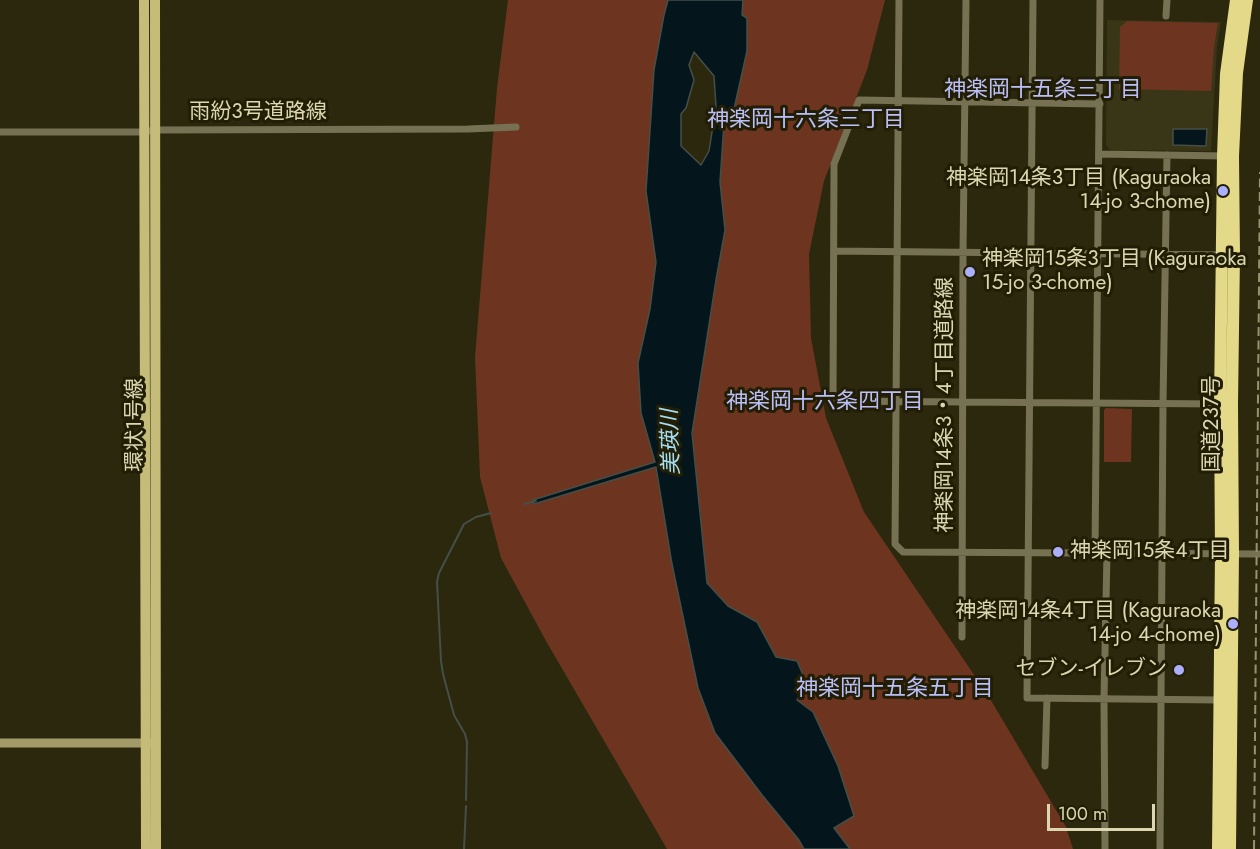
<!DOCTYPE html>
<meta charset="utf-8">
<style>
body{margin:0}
#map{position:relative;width:1260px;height:849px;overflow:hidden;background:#2b280e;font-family:Jost,sans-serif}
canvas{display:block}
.scale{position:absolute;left:1047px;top:804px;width:108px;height:27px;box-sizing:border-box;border:3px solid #dcd7b1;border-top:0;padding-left:8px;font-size:18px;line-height:21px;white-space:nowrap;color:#dcd7b1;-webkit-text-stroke:4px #221e05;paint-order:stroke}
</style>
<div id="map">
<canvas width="1260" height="849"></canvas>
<div class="scale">100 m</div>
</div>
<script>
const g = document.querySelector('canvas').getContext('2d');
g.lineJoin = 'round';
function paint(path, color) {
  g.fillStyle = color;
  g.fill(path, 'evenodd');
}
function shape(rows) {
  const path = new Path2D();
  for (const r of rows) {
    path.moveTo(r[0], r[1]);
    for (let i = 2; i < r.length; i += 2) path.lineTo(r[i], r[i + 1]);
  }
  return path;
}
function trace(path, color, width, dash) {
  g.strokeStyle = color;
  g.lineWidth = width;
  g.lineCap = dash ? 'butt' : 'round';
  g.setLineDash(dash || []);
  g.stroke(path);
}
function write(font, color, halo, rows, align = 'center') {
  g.font = font + ' Jost,"Noto Sans JP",sans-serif';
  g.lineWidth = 6;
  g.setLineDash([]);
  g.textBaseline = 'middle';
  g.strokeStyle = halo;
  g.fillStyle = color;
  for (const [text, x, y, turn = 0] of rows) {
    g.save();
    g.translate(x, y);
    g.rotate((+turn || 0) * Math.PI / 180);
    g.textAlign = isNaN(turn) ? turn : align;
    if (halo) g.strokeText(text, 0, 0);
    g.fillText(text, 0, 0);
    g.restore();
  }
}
paint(shape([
 [1107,20,1221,22,1217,47,1211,151,1110,150,1106,145]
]), '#393517');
paint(shape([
 [508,0,668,0,664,15,654,70,646,191,656,262,641,413,655,462,672,564,698,688,715,733,799,840,804,849,667,849,546,641,501,558,480,477,475,357,497,88],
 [743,0,885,0,867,70,824,181,809,254,811,338,826,418,864,512,989,697,1066,827,1073,849,850,849,834,828,854,816,838,766,813,712,797,700,757,622,728,606,707,583,692,433,716,280,725,230,720,182,724,123,735,109],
 [1127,21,1218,23,1214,47,1211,91,1119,89,1120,27],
 [1106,408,1132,409,1131,462,1104,462,1104,410]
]), '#6d351f');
const water = shape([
 [668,0,743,0,742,15,747,18,747,51,734,109,724,123,720,182,725,230,716,280,692,433,707,583,728,606,757,622,776,657,797,661,806,682,797,700,813,712,838,766,854,816,834,828,850,849,804,849,799,840,762,795,715,733,698,688,672,564,656,467,534,504,533,500,655,462,641,413,638,363,650,309,656,262,646,191,654,70,664,15,668,0],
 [694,52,714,76,716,107,709,151,701,165,681,146,681,114,686,108,694,80,689,65,694,52],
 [1173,129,1207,129,1206,146,1173,145,1173,129]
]);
paint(water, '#04151b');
trace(water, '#454f48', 1.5);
trace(shape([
 [524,504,536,501],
 [466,800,467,742,465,734,454,715,443,674,441,661,437,582,439,573,464,524,476,517,491,513],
 [464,849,466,806]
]), '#454f48', 2);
trace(shape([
 [899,0,895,544,903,552,1260,554],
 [1033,0,1027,698,1220,700],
 [1166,16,1167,0],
 [1100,104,859,100,834,164,833,401,1221,404],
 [0,132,144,132,155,130,468,129,516,127],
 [1100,154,1226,156],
 [834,251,1225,255],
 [1095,553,1100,0],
 [962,637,963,253,966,0],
 [1045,766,1047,698],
 [1105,849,1104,699,1107,553],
 [1160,849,1163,404,1167,155]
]), '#757152', 7);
trace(shape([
 [0,743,151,743]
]), '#a29b68', 9);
trace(shape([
 [144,0,146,849],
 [155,0,156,849]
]), '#c5bc79', 10);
trace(shape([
 [1218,849,1221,554,1220,404,1223,156,1226,74,1236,0],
 [1230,849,1233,554,1232,404,1234,255,1233,156,1237,73,1247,0]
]), '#e4d988', 12);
trace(shape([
 [1254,849,1260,172]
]), '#979371', 2, [9, 4.5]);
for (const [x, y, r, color] of [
 [1223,191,6,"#acaffb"],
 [970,272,6,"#acaffb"],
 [1058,552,6,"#acaffb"],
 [1233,624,6,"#acaffb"],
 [1179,670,6,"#acaffb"]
]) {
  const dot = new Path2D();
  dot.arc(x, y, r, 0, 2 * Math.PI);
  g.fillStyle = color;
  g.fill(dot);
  trace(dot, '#221e05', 2);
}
write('21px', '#dcd7b1', '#221e05', [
 ["雨紛3号道路線",258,113],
 ["神楽岡14条3・4丁目道路線",946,405,-90],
 ["国道237号",1213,424,-90],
 ["環状1号線",136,425,-90]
]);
write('21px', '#dcd7b1', '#221e05', [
 ["神楽岡14条3丁目 (Kaguraoka",1211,179],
 ["14-jo 3-chome)",1211,203],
 ["神楽岡15条3丁目 (Kaguraoka",982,260,"left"],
 ["15-jo 3-chome)",982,284,"left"],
 ["神楽岡15条4丁目",1070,552,"left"],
 ["神楽岡14条4丁目 (Kaguraoka",1221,612],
 ["14-jo 4-chome)",1221,636],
 ["セブン-イレブン",1167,670]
], 'right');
write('22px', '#bbbff8', '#221e05', [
 ["神楽岡十五条三丁目",1043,91],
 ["神楽岡十六条三丁目",806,121],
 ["神楽岡十六条四丁目",825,403],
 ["神楽岡十五条五丁目",895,690]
]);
write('italic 22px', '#a5def2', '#221e05', [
 ["美瑛川",672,442,-92]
]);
</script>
